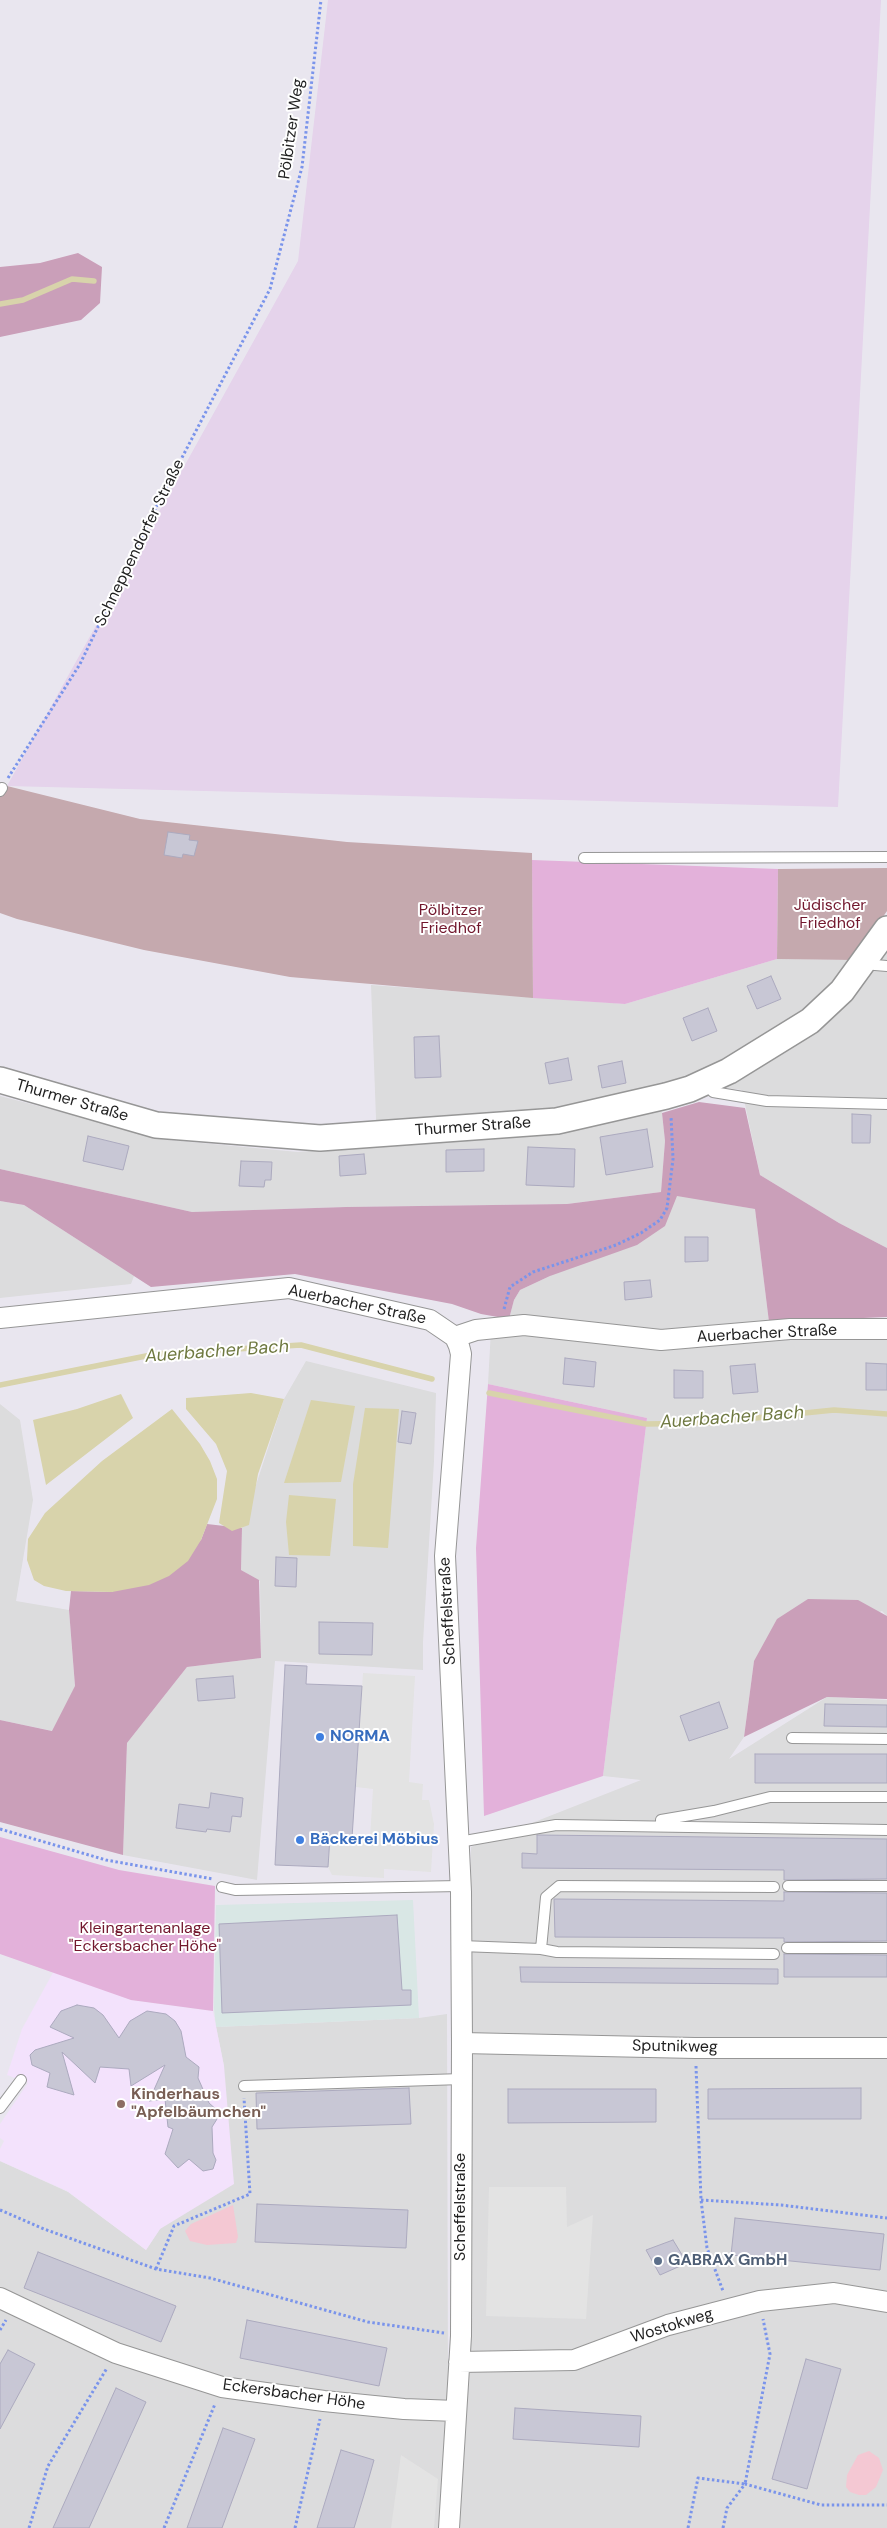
<!DOCTYPE html>
<meta charset="utf-8">
<style>
body{margin:0}
canvas{display:block;background:#e9e6ef}
</style>
<canvas width="887" height="2528"></canvas>
<script>
const g = document.querySelector('canvas').getContext('2d');
g.lineJoin = 'round';
function paint(path, color) {
  g.fillStyle = color;
  g.fill(path, 'evenodd');
}
function shape(rows) {
  const path = new Path2D();
  for (const r of rows) {
    path.moveTo(r[0], r[1]);
    for (let i = 2; i < r.length; i += 2) path.lineTo(r[i], r[i + 1]);
  }
  return path;
}
function trace(path, color, width, dash) {
  g.strokeStyle = color;
  g.lineWidth = width;
  g.lineCap = dash ? 'butt' : 'round';
  g.setLineDash(dash || []);
  g.stroke(path);
}
function write(font, color, halo, rows, align = 'center') {
  g.font = font + ' "DM Sans",sans-serif';
  g.lineWidth = 4;
  g.setLineDash([]);
  g.textBaseline = 'middle';
  g.strokeStyle = halo;
  g.fillStyle = color;
  for (const [text, x, y, turn = 0] of rows) {
    g.save();
    g.translate(x, y);
    g.rotate((+turn || 0) * Math.PI / 180);
    g.textAlign = isNaN(turn) ? turn : align;
    if (halo) g.strokeText(text, 0, 0);
    g.fillText(text, 0, 0);
    g.restore();
  }
}
paint(shape([
 [887,949,887,1248,839,1223,760,1175,742,1090,681,1083,656,1091,662,1113,665,1141,661,1192,567,1204,346,1207,192,1212,0,1169,0,1096,169,1140,298,1152,377,1145,371,985,625,1004,777,959,853,960],
 [677,1195,755,1209,769,1322,685,1329,649,1329,566,1319,509,1319,514,1300,520,1290,550,1276],
 [0,1201,24,1205,134,1276,131,1284,0,1298],
 [491,1330,656,1349,803,1339,887,1338,887,1616,882,1611,754,1661,744,1737,729,1759,827,1697,887,1700,887,2528,456,2528,468,2392,471,1847,641,1780,603,1776,647,1418,488,1384],
 [306,1361,436,1393,434,1461,423,1642,423,1670,275,1661,257,1880,123,1855,127,1743,187,1667,261,1658,260,1581,241,1570,242,1528,284,1399],
 [0,1404,20,1420,33,1500,16,1601,69,1610,75,1687,53,1731,0,1720],
 [447,2014,448,2396,442,2528,0,2528,0,2161,68,2192,146,2250,160,2229,224,2066,216,2027,419,2018]
]), '#dcdcdd');
paint(shape([
 [413,1900,419,2018,216,2027,214,2008,216,1905]
]), '#d9e7e5');
paint(shape([
 [55,1969,131,2000,213,2011,224,2066,234,2184,160,2229,146,2250,67,2191,0,2161,0,2149,4,2141,0,2138,0,2124,28,2083,7,2075,22,2029]
]), '#f3e2fc');
paint(shape([
 [328,0,881,0,838,807,7,786,298,261]
]), '#e5d3eb');
paint(shape([
 [532,860,778,869,777,959,625,1004,533,998],
 [488,1384,647,1418,603,1776,484,1816,476,1548],
 [0,1837,119,1870,215,1886,213,2011,131,2000,0,1954]
]), '#e3b1da');
paint(shape([
 [78,253,102,267,100,303,81,320,0,337,0,267,40,263],
 [699,1102,745,1108,760,1175,839,1223,887,1248,887,1317,769,1322,755,1209,677,1196,665,1226,637,1245,550,1276,520,1290,514,1300,509,1319,481,1314,452,1304,295,1274,151,1287,24,1205,0,1201,0,1169,192,1212,346,1207,567,1204,661,1192,665,1141,662,1113],
 [207,1524,242,1528,241,1570,259,1580,261,1658,187,1667,127,1743,123,1855,0,1822,0,1720,52,1731,75,1686,69,1610,71,1591,112,1592,201,1540],
 [808,1599,858,1600,887,1616,887,1699,827,1697,744,1737,754,1661,777,1619]
]), '#ca9fb9');
paint(shape([
 [7,786,140,819,347,842,532,853,533,998,290,977,144,950,17,919,0,913,0,795],
 [887,868,887,911,853,960,777,959,778,869]
]), '#c5a9ae');
paint(shape([
 [233,2205,238,2237,236,2243,207,2245,190,2241,185,2231,191,2224],
 [869,2451,879,2458,883,2470,876,2487,866,2495,859,2495,850,2492,846,2487,847,2475,858,2455]
]), '#f4c8d3');
paint(shape([
 [363,1673,415,1676,409,1782,423,1784,422,1800,429,1800,434,1824,431,1872,384,1869,384,1878,332,1875,328,1867,330,1837,370,1839,373,1789,356,1787],
 [489,2187,566,2187,567,2227,593,2215,586,2319,486,2316],
 [401,2455,438,2479,434,2528,391,2528]
]), '#e3e3e3');
paint(shape([
 [251,1393,284,1399,258,1474,249,1525,232,1531,219,1523,227,1471,216,1444,186,1409,186,1398],
 [121,1394,133,1418,46,1485,33,1420,77,1409],
 [311,1400,355,1406,341,1482,284,1483],
 [365,1408,399,1409,388,1548,353,1546,353,1484],
 [172,1409,200,1444,210,1461,217,1479,217,1499,201,1540,188,1561,169,1576,149,1585,112,1592,66,1591,44,1586,34,1580,27,1560,28,1539,45,1513,102,1461],
 [289,1495,336,1499,330,1556,289,1555,286,1522]
]), '#d8d3ab');
trace(shape([
 [0,304,23,300,72,279,94,281],
 [0,1385,156,1354,301,1345,432,1379],
 [489,1393,646,1424,706,1423,834,1410,887,1414]
]), '#d8d3ab', 5.5);
const building = shape([
 [168,832,190,835,189,840,198,841,194,856,183,854,182,858,164,855,168,832],
 [771,976,781,999,757,1009,747,986,771,976],
 [708,1008,717,1031,692,1041,683,1018,708,1008],
 [439,1036,441,1077,415,1078,414,1037,439,1036],
 [568,1058,572,1080,549,1084,545,1063,568,1058],
 [622,1061,626,1083,602,1088,598,1066,622,1061],
 [852,1114,871,1115,870,1143,852,1143,852,1114],
 [647,1129,653,1167,606,1175,600,1137,647,1129],
 [88,1136,129,1146,123,1170,83,1161,88,1136],
 [528,1147,575,1149,574,1187,526,1185,528,1147],
 [484,1149,484,1171,446,1172,446,1150,484,1149],
 [364,1154,366,1174,340,1176,339,1156,364,1154],
 [241,1161,272,1162,271,1180,265,1180,264,1187,239,1186,241,1161],
 [685,1237,708,1237,708,1261,685,1262,685,1237],
 [650,1280,652,1297,625,1300,624,1282,650,1280],
 [565,1358,596,1362,594,1387,563,1384,565,1358],
 [866,1363,887,1364,887,1390,866,1390,866,1363],
 [755,1364,758,1392,733,1394,730,1366,755,1364],
 [674,1370,703,1371,703,1398,674,1398,674,1370],
 [402,1411,416,1413,411,1444,398,1442,402,1411],
 [276,1557,297,1558,296,1587,275,1586,276,1557],
 [319,1622,373,1623,372,1655,319,1654,319,1622],
 [285,1665,307,1666,306,1684,362,1686,352,1838,330,1837,328,1867,275,1865,285,1665],
 [233,1676,235,1698,198,1701,196,1679,233,1676],
 [719,1702,728,1728,689,1741,680,1716,719,1702],
 [825,1704,887,1705,887,1727,824,1726,825,1704],
 [755,1754,887,1754,887,1783,755,1783,755,1754],
 [211,1793,243,1798,241,1817,232,1816,230,1832,207,1829,206,1832,176,1828,179,1804,209,1808,211,1793],
 [537,1835,887,1839,887,1879,784,1880,784,1870,522,1868,522,1853,537,1854,537,1835],
 [784,1892,887,1893,887,1941,784,1942,784,1938,555,1937,554,1899,784,1901,784,1892],
 [397,1915,402,1990,411,1990,411,2005,222,2013,219,1924,397,1915],
 [784,1954,887,1955,887,1977,784,1977,784,1954],
 [520,1967,778,1969,778,1984,521,1982,520,1967],
 [77,2005,94,2008,103,2015,119,2038,130,2021,147,2011,166,2014,175,2021,181,2031,186,2057,199,2067,198,2078,209,2103,218,2111,217,2119,212,2127,213,2153,216,2160,213,2169,203,2171,189,2159,178,2168,165,2154,173,2129,168,2127,165,2099,149,2101,165,2065,131,2086,129,2069,100,2067,95,2083,62,2052,74,2095,47,2087,50,2073,32,2065,30,2055,35,2050,74,2038,50,2027,61,2011,77,2005],
 [409,2088,411,2124,257,2129,256,2093,409,2088],
 [861,2088,861,2119,708,2119,708,2089,861,2088],
 [508,2089,656,2089,656,2122,508,2123,508,2089],
 [257,2204,408,2210,406,2248,255,2242,257,2204],
 [735,2218,884,2234,880,2270,731,2255,735,2218],
 [673,2240,687,2263,660,2275,646,2250,673,2240],
 [38,2252,176,2306,161,2342,24,2288,38,2252],
 [247,2320,387,2348,379,2386,240,2358,247,2320],
 [8,2350,35,2364,0,2429,0,2364,8,2350],
 [806,2359,841,2369,807,2489,772,2479,806,2359],
 [116,2388,146,2402,89,2528,53,2528,116,2388],
 [515,2408,641,2416,639,2447,513,2439,515,2408],
 [223,2428,255,2439,222,2528,187,2528,223,2428],
 [341,2450,374,2460,364,2495,354,2528,317,2528,341,2450]
]);
paint(building, '#c8c7d5');
trace(building, '#acaabf', 1);
const service = shape([
 [0,791,2,788],
 [584,858,887,857],
 [865,961,875,965,887,966],
 [705,1083,713,1092,767,1101,887,1104],
 [792,1738,887,1739],
 [661,1820,714,1811,770,1797,887,1797],
 [459,1842,556,1825,887,1830],
 [788,1886,887,1886],
 [222,1887,235,1890,460,1886],
 [461,1946,541,1949,557,1952,774,1954],
 [787,1948,887,1948],
 [541,1949,546,1897,559,1886,774,1887],
 [244,2086,462,2079],
 [0,2108,21,2080]
]);
const minor = shape([
 [0,1318,289,1288,430,1320,455,1337,459,1346,461,1354,445,1556,461,1892,462,2043,461,2336,449,2528],
 [455,1337,476,1330,524,1325,661,1340,790,1329,887,1329],
 [462,2043,695,2048,887,2048],
 [0,2298,116,2353,222,2387,324,2401,404,2409,456,2411],
 [459,2362,574,2360,668,2325,760,2301,834,2293,887,2302]
]);
const tertiary = shape([
 [0,1080,156,1125,320,1138,557,1121,666,1096,690,1089,729,1071,810,1021,842,991,887,929]
]);
trace(service, '#969696', 12);
trace(minor, '#969696', 22);
trace(tertiary, '#969696', 28);
trace(shape([
 [8,778,80,664,151,517,270,289,302,167,321,0],
 [504,1309,510,1287,533,1272,616,1245,641,1233,660,1220,667,1208,673,1159,671,1116],
 [0,1829,106,1860,213,1879],
 [696,2066,701,2200,707,2248,723,2291],
 [701,2200,781,2205,887,2218],
 [0,2210,44,2229,156,2269,210,2278,368,2322,444,2333],
 [156,2269,174,2226,250,2194,244,2098],
 [0,2330,6,2320],
 [29,2528,48,2466,107,2368],
 [164,2528,215,2404],
 [295,2528,320,2419],
 [688,2528,698,2478,745,2484,770,2354,763,2319],
 [723,2528,727,2508,745,2484,821,2505,887,2505]
]), '#7a94eb', 3, [2.5, 2.5]);
trace(service, '#fff', 10);
trace(minor, '#fff', 20);
trace(tertiary, '#fff', 25);
for (const [x, y, r, color] of [
 [320,1737,5,"#3f7fe0"],
 [300,1840,5,"#3f7fe0"],
 [121,2104,5,"#8d6e63"],
 [658,2261,5,"#5c6f8a"]
]) {
  const dot = new Path2D();
  dot.arc(x, y, r, 0, 2 * Math.PI);
  g.fillStyle = color;
  g.fill(dot);
  trace(dot, '#fff', 2);
}
write('16px', '#1f1f1f', '#fff', [
 ["Pölbitzer Weg",292,129,-82],
 ["Schneppendorfer Straße",140,543,-64],
 ["Thurmer Straße",72,1101,16],
 ["Thurmer Straße",473,1127,-4],
 ["Auerbacher Straße",357,1305,12],
 ["Auerbacher Straße",767,1334,-3],
 ["Scheffelstraße",448,1611,-93],
 ["Sputnikweg",675,2047,1],
 ["Scheffelstraße",461,2207,-90],
 ["Wostokweg",672,2326,-17],
 ["Eckersbacher Höhe",294,2395,8]
]);
write('16px', '#72172d', '#fff', [
 ["Jüdischer",830,906],
 ["Friedhof",830,924],
 ["Pölbitzer",451,911],
 ["Friedhof",451,929],
 ["Kleingartenanlage",145,1929],
 ["\"Eckersbacher Höhe\"",145,1947]
]);
write('bold 16px', '#366cbe', '#fff', [
 ["NORMA",330,1737],
 ["Bäckerei Möbius",310,1840]
], 'left');
write('bold 16px', '#785e54', '#fff', [
 ["Kinderhaus",131,2095],
 ["\"Apfelbäumchen\"",131,2113]
], 'left');
write('bold 16px', '#4e5e75', '#fff', [
 ["GABRAX GmbH",668,2261]
], 'left');
write('italic 18px', '#6f7941', '#fff', [
 ["Auerbacher Bach",217,1352,-4],
 ["Auerbacher Bach",732,1418,-4]
]);
</script>
